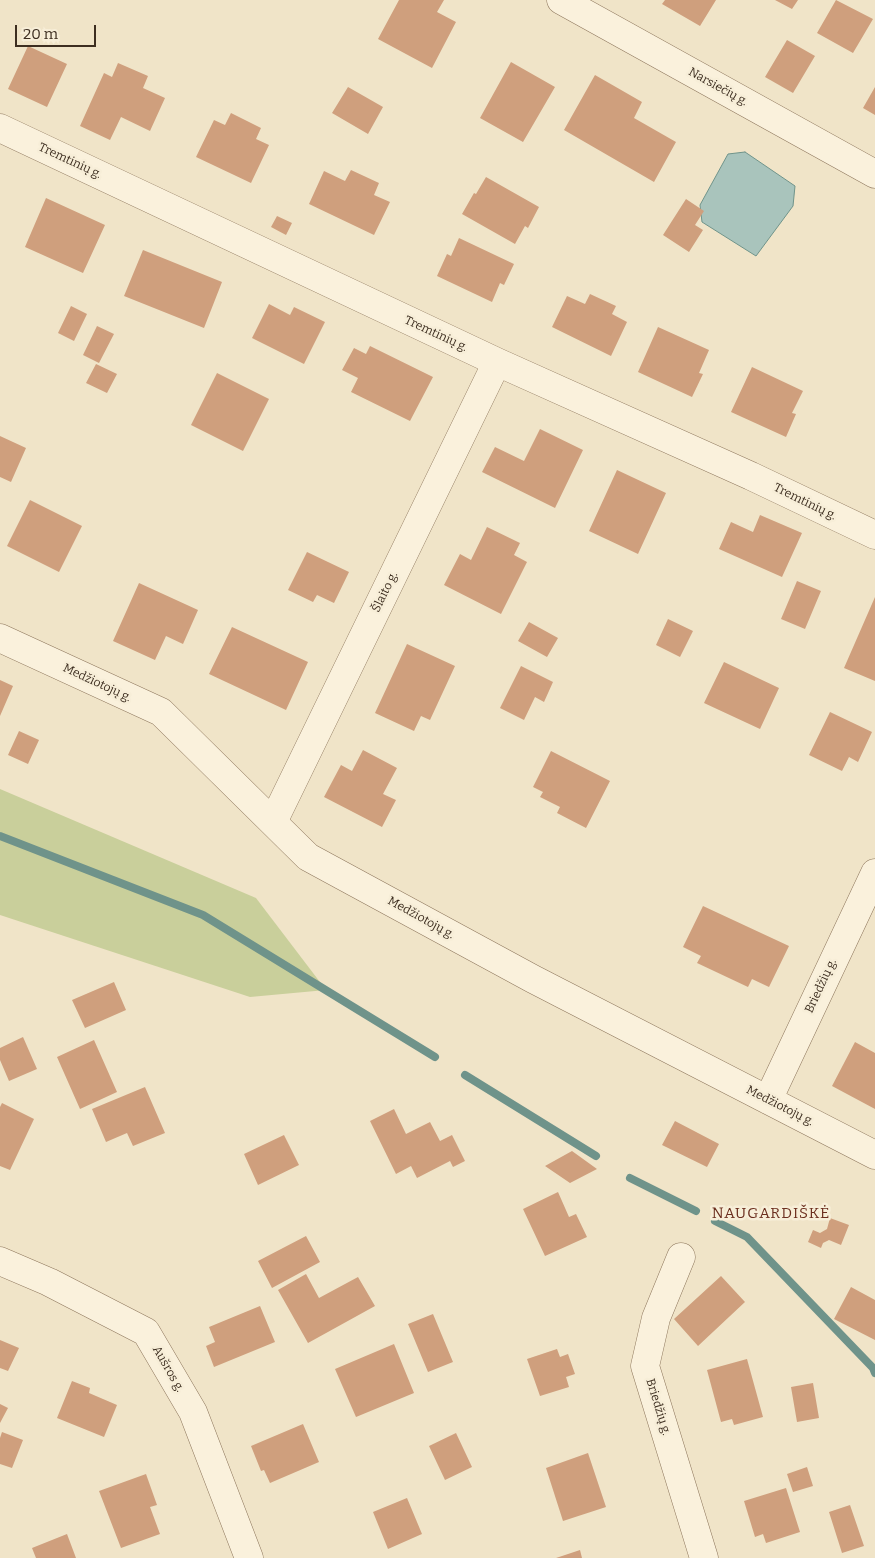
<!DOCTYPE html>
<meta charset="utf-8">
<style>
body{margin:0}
#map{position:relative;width:875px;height:1558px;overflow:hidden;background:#f0e4c8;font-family:Bitter,serif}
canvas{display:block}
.scale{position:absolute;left:15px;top:25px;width:81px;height:22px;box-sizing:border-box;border:2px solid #3d2e20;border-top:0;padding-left:6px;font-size:15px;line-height:18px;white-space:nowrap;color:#3d2e20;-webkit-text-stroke:4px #f7eed8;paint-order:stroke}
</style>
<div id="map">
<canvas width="875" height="1558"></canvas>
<div class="scale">20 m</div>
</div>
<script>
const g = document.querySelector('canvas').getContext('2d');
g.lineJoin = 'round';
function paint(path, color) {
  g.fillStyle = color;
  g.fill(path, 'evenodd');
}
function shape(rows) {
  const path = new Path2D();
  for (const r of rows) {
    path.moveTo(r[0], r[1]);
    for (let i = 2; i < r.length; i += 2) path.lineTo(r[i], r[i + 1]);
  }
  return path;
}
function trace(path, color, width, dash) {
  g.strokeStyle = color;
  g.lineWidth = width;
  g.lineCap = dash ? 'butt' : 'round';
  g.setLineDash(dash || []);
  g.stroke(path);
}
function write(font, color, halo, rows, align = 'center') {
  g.font = font + ' Bitter,serif';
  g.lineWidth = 5;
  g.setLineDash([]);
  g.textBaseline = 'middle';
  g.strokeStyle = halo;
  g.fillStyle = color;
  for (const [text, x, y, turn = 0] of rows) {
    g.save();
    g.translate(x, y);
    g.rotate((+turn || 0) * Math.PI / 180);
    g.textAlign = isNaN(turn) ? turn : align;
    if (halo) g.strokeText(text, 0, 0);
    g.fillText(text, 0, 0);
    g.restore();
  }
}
paint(shape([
 [0,789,256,898,326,990,250,997,0,915]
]), '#c9cf9b');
const water = shape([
 [745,152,795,186,793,206,756,256,702,222,700,205,728,154,745,152]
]);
paint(water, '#a9c4bc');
trace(water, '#6f938a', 1);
trace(shape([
 [0,836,203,915,435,1057],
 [465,1075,596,1156],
 [630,1178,696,1211],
 [715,1221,747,1237,873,1368,875,1373]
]), '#6f938a', 8);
paint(shape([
 [399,0,444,0,437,12,456,22,432,68,378,39],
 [665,0,716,0,700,26,662,4],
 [775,0,798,0,792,9],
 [836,0,873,19,853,53,817,33],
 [787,40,815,56,793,93,765,77],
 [28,46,67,64,47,107,8,89],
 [511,62,555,87,523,142,480,118],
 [118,63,148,76,143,88,165,98,150,131,121,117,110,140,80,126,104,73,112,77],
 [595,75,642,102,634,118,676,142,654,182,564,130],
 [348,87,383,107,368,134,332,113],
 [875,87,875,115,863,108],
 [231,113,261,128,256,139,269,145,251,183,196,157,214,120,225,125],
 [351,170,379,183,374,195,390,202,374,235,309,204,324,171,345,181],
 [486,177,539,207,528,228,525,226,515,244,462,214,474,193,476,194],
 [46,198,105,225,83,273,25,247],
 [686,199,704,211,695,225,703,230,689,252,663,235],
 [277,216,292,223,286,235,271,227],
 [459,238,514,264,504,285,500,283,492,302,437,276,447,254,451,256],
 [143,250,222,282,204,328,124,296],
 [590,294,616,306,612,314,627,322,611,356,552,327,567,296,585,304],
 [269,304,290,315,294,307,325,322,304,364,252,338],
 [71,306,87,314,74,341,58,333],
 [97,326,114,334,99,363,83,355],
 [658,327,709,350,699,373,703,374,692,397,638,372],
 [370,346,433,377,410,421,351,392,358,378,342,370,354,348,366,354],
 [96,364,117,374,107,393,86,383],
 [752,367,803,391,792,413,796,414,786,437,731,412],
 [217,373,269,399,243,451,191,425],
 [540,429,583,450,555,508,482,472,495,447,524,461],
 [0,436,26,448,11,482,0,477],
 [617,470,666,493,638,554,589,531],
 [30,500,82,526,59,572,7,546],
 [760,515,802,533,782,577,719,549,731,522,753,532],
 [487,527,520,543,514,555,527,562,501,614,444,585,460,554,471,560],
 [307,552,349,572,334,603,317,595,313,602,288,590],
 [797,581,821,591,805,629,781,619],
 [139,583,198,610,183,644,166,636,155,660,113,641],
 [875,597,875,681,844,668],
 [668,619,693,631,680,657,656,645],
 [529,622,558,638,547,657,518,641],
 [232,627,308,662,286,710,209,674],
 [407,644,455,666,430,720,421,716,414,731,375,713],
 [724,662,779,688,760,729,704,703],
 [521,666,553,682,544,702,535,697,524,720,500,708],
 [0,680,13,686,0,716],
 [830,712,872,732,858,762,849,757,842,771,809,755],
 [19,731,39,740,28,764,8,755],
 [363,750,397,768,383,794,396,800,382,827,324,797,341,765,352,771],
 [551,751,610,781,586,828,557,813,560,807,540,797,543,792,533,787],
 [703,906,789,946,769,987,752,979,748,987,697,963,701,956,683,947],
 [114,982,126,1010,85,1028,72,1000],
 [23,1037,37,1069,9,1081,0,1060,0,1048],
 [94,1040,117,1092,80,1109,57,1057],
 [855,1042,875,1053,875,1109,832,1086],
 [145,1087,165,1133,133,1146,127,1133,106,1142,92,1109],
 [2,1103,34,1119,10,1170,0,1166,0,1107],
 [394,1109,406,1134,430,1122,440,1141,452,1135,465,1161,453,1167,450,1161,417,1178,411,1166,396,1174,370,1121],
 [675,1121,719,1144,707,1167,662,1145],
 [284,1135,299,1165,258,1185,244,1154],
 [572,1151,597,1169,570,1183,545,1166],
 [558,1192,569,1217,576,1214,587,1237,545,1256,523,1209],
 [830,1218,849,1225,841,1245,829,1240,823,1243,821,1248,808,1242,813,1230,820,1233,827,1229],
 [306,1236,320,1262,272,1288,258,1261],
 [306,1274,319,1298,358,1277,375,1306,308,1343,278,1290],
 [721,1276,745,1302,698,1346,674,1319],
 [851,1287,875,1300,875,1340,834,1319],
 [260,1306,275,1342,214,1367,206,1346,215,1342,209,1327],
 [433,1314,453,1362,428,1372,408,1324],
 [0,1340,19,1348,8,1371,0,1368],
 [394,1344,414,1393,356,1417,335,1369],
 [557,1349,560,1357,568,1354,575,1374,566,1377,569,1387,540,1396,527,1359],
 [747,1359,763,1417,734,1425,732,1419,721,1422,707,1370],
 [72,1381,90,1388,89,1393,117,1405,104,1437,57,1418],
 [813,1383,819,1418,797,1422,791,1387],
 [0,1404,8,1408,0,1423],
 [303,1424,319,1462,270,1483,264,1470,261,1471,251,1446],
 [2,1432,23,1440,12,1468,0,1464,0,1438],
 [456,1433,472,1467,445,1480,429,1446],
 [588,1453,606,1507,563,1521,546,1468],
 [807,1467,813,1486,793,1492,787,1474],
 [146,1474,157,1505,150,1507,160,1534,121,1548,99,1491],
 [786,1488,800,1532,766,1543,763,1534,755,1537,744,1501],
 [407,1498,422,1534,388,1549,373,1512],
 [850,1505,864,1546,842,1553,829,1512],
 [67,1534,76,1558,36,1558,32,1548],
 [580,1550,582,1558,556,1558]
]), '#cf9f7d');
const minor = shape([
 [561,0,875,174],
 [0,128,497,362,751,476,875,535],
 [0,638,161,712,308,857,533,979,875,1155],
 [273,822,497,362],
 [768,1100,875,873],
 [681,1257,656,1318,645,1366,704,1558],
 [0,1261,49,1282,146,1332,193,1412,249,1558]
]);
trace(minor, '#8d765c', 29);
trace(minor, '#faf1dc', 28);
write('12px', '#3d2e20', '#f7eed8', [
 ["Narsiečių g.",718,87,29],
 ["Tremtinių g.",70,161,25],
 ["Tremtinių g.",436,334,25],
 ["Tremtinių g.",805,502,26],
 ["Šlaito g.",385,592,-64],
 ["Medžiotojų g.",97,683,25],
 ["Medžiotojų g.",421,918,29],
 ["Briedžių g.",821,986,-65],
 ["Medžiotojų g.",780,1106,27],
 ["Aušros g.",168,1369,60],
 ["Briedžių g.",658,1407,73]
]);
g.letterSpacing = '1px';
write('15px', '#6b2e1e', '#f7eed8', [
 ["NAUGARDIŠKĖ",771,1214]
]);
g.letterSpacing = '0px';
</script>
